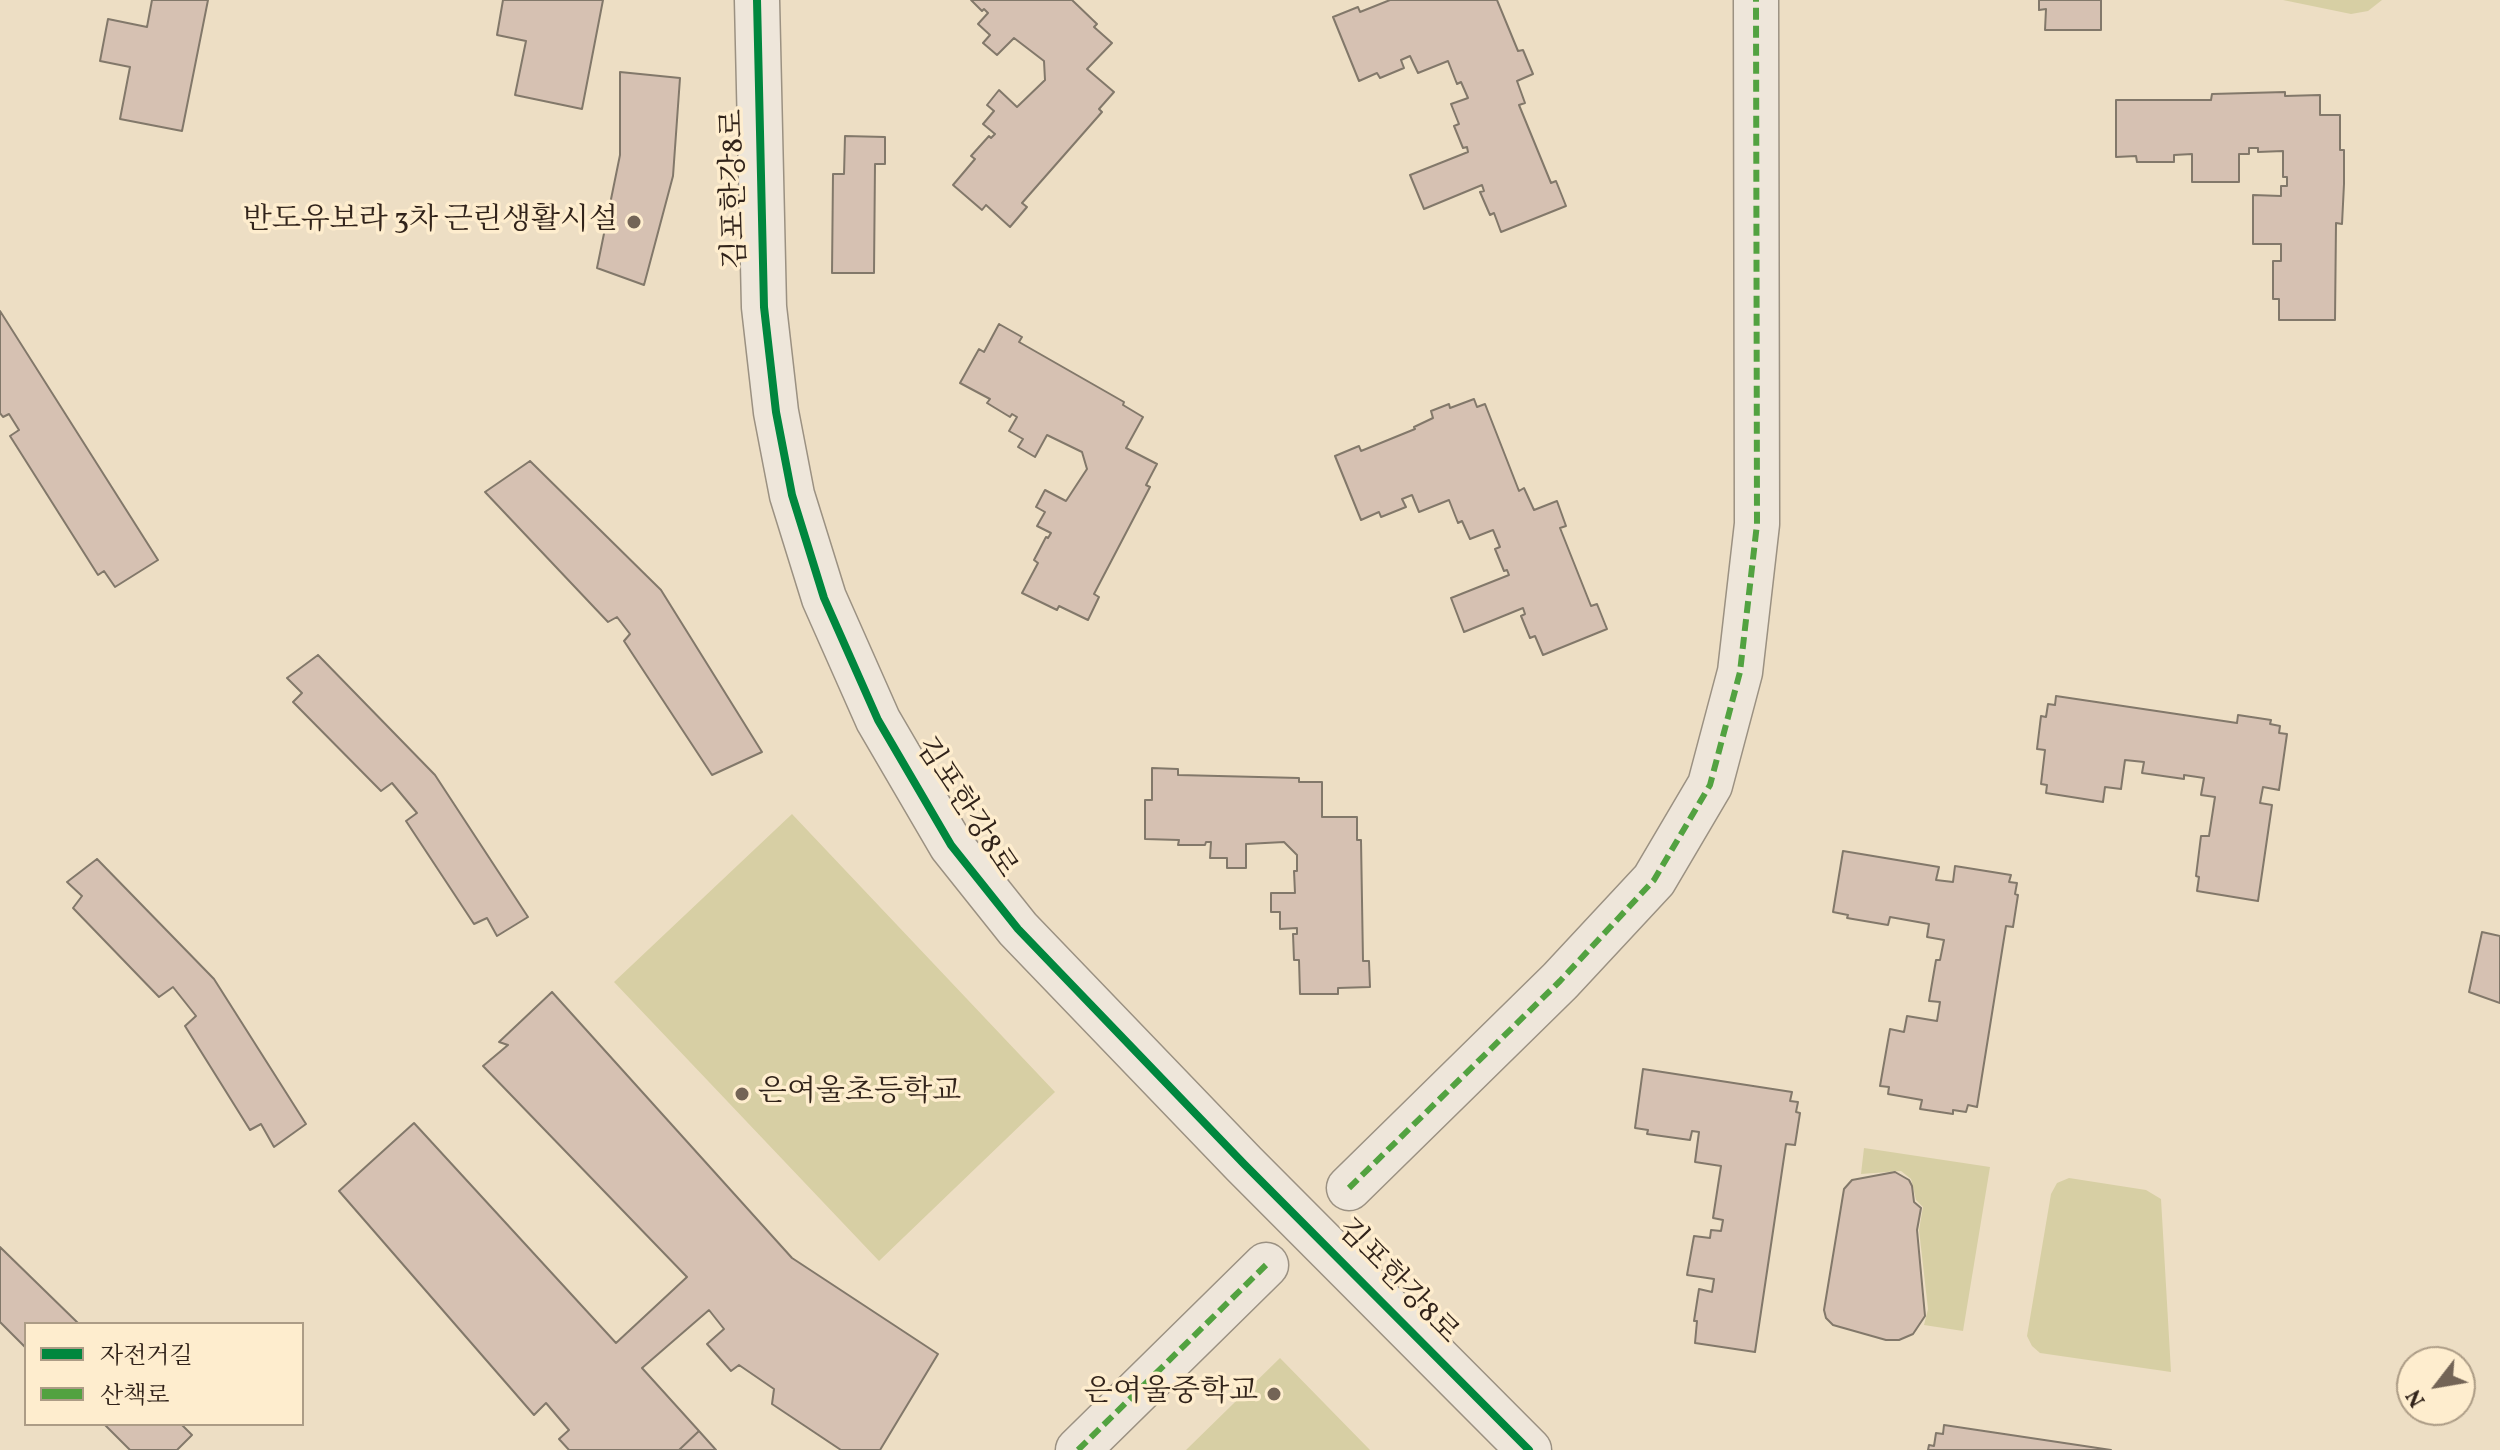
<!DOCTYPE html>
<meta charset="utf-8">
<style>
body{margin:0}
#map{position:relative;width:2500px;height:1450px;overflow:hidden;background:#eddec4;font-family:Vollkorn,"Noto Serif KR",serif}
canvas{display:block}
.legend{position:absolute;left:24px;top:1322px;width:280px;height:104px;box-sizing:border-box;background:#feedce;border:2px solid #ac9c86;margin:0;padding:10px 14px;list-style:none;font-size:24px;color:#31231a}
.legend li{display:flex;align-items:center;gap:16px;height:40px}
.legend b{width:40px;border:2px solid #ac9c86}
.north{position:absolute;left:2396px;top:1346px;width:80px;height:80px;box-sizing:border-box;background:#feedce;border:2px solid #ac9c86;border-radius:50%;rotate:239deg;font-size:22px;font-weight:700;line-height:32px;text-align:center;color:#31231a}
.north::after{content:'';display:block;margin:auto;width:28px;height:36px;background:#736456;clip-path:polygon(50% 0,100% 100%,50% 72%,0 100%)}
</style>
<div id="map">
<canvas width="2500" height="1450"></canvas>
<ul class="legend">
<li><b style="height:10px;background:#00873e"></b>자전거길</li>
<li><b style="height:10px;background:#52a240"></b>산책로</li>
</ul>
<div class="north">N</div>
</div>
<script>
const g = document.querySelector('canvas').getContext('2d');
g.lineJoin = 'round';
function paint(path, color) {
  g.fillStyle = color;
  g.fill(path, 'evenodd');
}
function shape(rows) {
  const path = new Path2D();
  for (const r of rows) {
    path.moveTo(r[0], r[1]);
    for (let i = 2; i < r.length; i += 2) path.lineTo(r[i], r[i + 1]);
  }
  return path;
}
function trace(path, color, width, dash) {
  g.strokeStyle = color;
  g.lineWidth = width;
  g.lineCap = dash ? 'butt' : 'round';
  g.setLineDash(dash || []);
  g.stroke(path);
}
function write(font, color, halo, rows, align = 'center') {
  g.font = font + ' Vollkorn,"Noto Serif KR",serif';
  g.lineWidth = 7;
  g.setLineDash([]);
  g.textBaseline = 'middle';
  g.strokeStyle = halo;
  g.fillStyle = color;
  for (const [text, x, y, turn = 0] of rows) {
    g.save();
    g.translate(x, y);
    g.rotate((+turn || 0) * Math.PI / 180);
    g.textAlign = isNaN(turn) ? turn : align;
    if (halo) g.strokeText(text, 0, 0);
    g.fillText(text, 0, 0);
    g.restore();
  }
}
paint(shape([
 [2283,0,2382,0,2368,11,2351,14],
 [792,814,1055,1092,879,1261,614,982],
 [1864,1148,1990,1167,1963,1331,1924,1325,1928,1309,1919,1230,1923,1207,1916,1200,1911,1179,1901,1171,1861,1174],
 [2069,1178,2146,1190,2161,1199,2171,1372,2040,1353,2032,1346,2027,1336,2051,1194,2057,1183],
 [1280,1358,1370,1450,1186,1450]
]), '#d7cfa4');
const building = shape([
 [152,0,208,0,182,131,120,119,130,67,100,61,108,19,147,27,152,0],
 [503,0,603,0,582,109,515,95,526,41,497,35,503,0],
 [971,0,1072,0,1097,24,1094,27,1112,43,1087,69,1114,92,1099,109,1102,112,1022,203,1027,207,1010,227,986,205,982,210,953,185,975,159,971,156,989,136,991,138,995,134,983,124,994,111,987,105,999,90,1017,107,1045,80,1044,61,1014,38,997,55,983,43,990,35,978,24,988,13,984,9,982,11,971,0],
 [1390,0,1497,0,1518,51,1523,50,1533,74,1517,81,1525,103,1519,105,1551,183,1556,181,1566,206,1501,232,1494,213,1490,215,1480,192,1484,191,1482,185,1424,209,1410,175,1468,152,1467,147,1463,148,1454,126,1459,124,1451,104,1468,98,1461,82,1457,84,1448,61,1418,73,1410,56,1401,60,1404,68,1380,78,1377,73,1359,81,1333,17,1358,7,1360,12,1390,0],
 [2039,0,2101,0,2101,30,2045,30,2046,9,2039,10,2039,0],
 [620,72,680,78,673,176,644,285,597,268,620,155,620,72],
 [2285,92,2285,96,2320,95,2320,115,2340,115,2340,150,2344,150,2344,184,2342,224,2336,223,2335,320,2279,320,2279,299,2273,299,2273,261,2281,261,2281,244,2253,244,2253,195,2281,196,2281,186,2287,186,2287,177,2283,177,2283,151,2258,152,2258,148,2249,148,2249,154,2239,154,2239,182,2192,182,2192,154,2174,155,2174,162,2137,162,2136,156,2116,157,2116,100,2211,100,2212,94,2285,92],
 [845,136,885,137,885,164,875,164,874,273,832,273,833,174,844,174,845,136],
 [0,311,158,560,115,587,104,571,98,575,10,436,19,430,9,414,3,417,0,413,0,311],
 [999,324,1022,337,1019,342,1124,402,1123,405,1143,417,1126,448,1157,464,1146,485,1150,487,1094,594,1099,597,1088,620,1059,606,1057,610,1022,593,1038,563,1034,560,1046,537,1048,538,1051,533,1037,526,1045,512,1036,507,1045,490,1066,501,1087,469,1082,452,1047,435,1035,457,1018,447,1023,439,1009,431,1017,417,1012,414,1010,417,987,403,990,399,960,383,979,349,984,352,999,324],
 [1474,399,1477,407,1485,404,1519,491,1524,488,1534,510,1557,501,1566,526,1560,528,1591,606,1597,604,1607,629,1543,655,1535,636,1530,638,1521,616,1525,614,1523,608,1464,632,1451,598,1509,575,1507,570,1504,571,1495,549,1500,547,1493,530,1470,539,1462,521,1458,523,1449,500,1419,512,1412,495,1402,499,1406,507,1381,517,1379,512,1361,520,1335,456,1359,446,1361,451,1415,429,1414,427,1433,418,1431,411,1449,404,1450,408,1474,399],
 [530,461,661,590,762,752,712,775,624,641,630,634,617,617,608,622,485,492,530,461],
 [318,655,435,775,528,917,497,936,487,918,474,924,406,821,417,813,392,783,381,791,293,702,302,693,287,678,318,655],
 [2056,696,2237,723,2238,715,2271,720,2270,724,2280,726,2279,733,2287,734,2279,790,2263,787,2260,803,2272,805,2258,901,2197,891,2199,877,2196,876,2201,836,2209,836,2215,797,2201,795,2204,778,2184,775,2184,779,2142,773,2144,762,2125,760,2121,789,2105,787,2103,802,2046,793,2047,785,2041,784,2045,750,2037,749,2041,716,2046,717,2048,704,2055,705,2056,696],
 [1152,768,1178,769,1178,775,1299,778,1299,782,1322,782,1322,817,1357,817,1357,840,1361,840,1363,961,1369,961,1370,987,1338,988,1338,994,1300,994,1299,960,1294,960,1293,934,1297,934,1297,928,1280,929,1280,912,1271,912,1271,893,1295,893,1294,871,1297,871,1297,855,1284,842,1246,844,1246,868,1227,868,1227,858,1210,858,1211,842,1206,842,1205,845,1178,845,1179,840,1145,839,1145,800,1152,800,1152,768],
 [1843,851,1939,867,1936,880,1953,882,1955,866,2011,875,2009,882,2017,883,2015,894,2018,895,2013,927,2006,926,1977,1107,1968,1105,1966,1112,1953,1110,1953,1114,1920,1109,1922,1100,1888,1094,1889,1087,1880,1086,1890,1029,1904,1032,1907,1016,1937,1021,1940,1002,1929,1001,1936,960,1940,960,1944,940,1927,937,1929,924,1890,917,1888,925,1847,918,1848,915,1833,912,1843,851],
 [97,859,214,979,306,1124,274,1147,261,1124,250,1130,185,1026,196,1016,173,987,159,997,73,908,82,896,67,882,97,859],
 [2482,932,2500,936,2500,1003,2469,992,2482,932],
 [552,992,792,1258,938,1354,880,1450,841,1450,772,1404,774,1389,739,1365,731,1371,707,1344,724,1329,709,1310,642,1368,699,1431,679,1450,569,1450,559,1439,569,1430,546,1403,534,1415,339,1191,414,1123,616,1343,687,1277,483,1066,508,1045,499,1042,552,992],
 [1643,1069,1792,1092,1790,1101,1798,1102,1796,1112,1800,1113,1795,1145,1786,1144,1755,1352,1695,1343,1697,1321,1694,1321,1699,1289,1712,1292,1714,1279,1687,1275,1694,1236,1710,1238,1711,1230,1721,1231,1723,1220,1713,1218,1721,1166,1695,1162,1699,1132,1692,1131,1690,1140,1647,1134,1648,1130,1635,1128,1643,1069],
 [1895,1172,1909,1180,1912,1186,1914,1202,1921,1208,1917,1230,1925,1316,1913,1334,1899,1340,1886,1340,1833,1325,1826,1318,1824,1310,1844,1189,1852,1180,1895,1172],
 [0,1247,79,1324,26,1324,26,1348,0,1322,0,1247],
 [104,1424,181,1424,192,1435,177,1450,130,1450,104,1424],
 [1944,1425,2111,1450,1928,1450,1929,1445,1934,1446,1936,1433,1943,1434,1944,1425],
 [699,1431,716,1450,679,1450,699,1431]
]);
paint(building, '#d6c1b2');
trace(building, '#82786a', 2);
const minor = shape([
 [757,0,764,307,776,412,792,495,824,598,878,720,951,845,1018,929,1244,1164,1529,1450],
 [1349,1188,1560,981,1654,880,1710,785,1740,672,1757,524,1756,0],
 [1078,1450,1266,1265]
]);
trace(minor, '#9b9182', 47);
trace(minor, '#eee6da', 44);
trace(shape([
 [1349,1188,1560,981,1654,880,1710,785,1740,672,1757,524,1756,0],
 [1078,1450,1266,1265]
]), '#52a240', 6, [12, 6]);
trace(shape([
 [757,0,764,307,776,412,792,495,824,598,878,720,951,845,1018,929,1244,1164,1529,1450]
]), '#00873e', 8);
for (const [x, y, r, color] of [
 [634,222,8,"#736456"],
 [742,1094,8,"#736456"],
 [1274,1394,8,"#736456"]
]) {
  const dot = new Path2D();
  dot.arc(x, y, r, 0, 2 * Math.PI);
  g.fillStyle = color;
  g.fill(dot);
  trace(dot, '#feedce', 3);
}
write('30px', '#31231a', '#feedce', [
 ["김포한강8로",737,189,-91],
 ["김포한강8로",964,809,57],
 ["김포한강8로",1396,1283,46]
]);
write('30px', '#31231a', '#feedce', [
 ["반도유보라 3차 근린생활시설",618,222],
 ["은여울초등학교",758,1094,"left"],
 ["은여울중학교",1258,1394]
], 'right');
</script>
